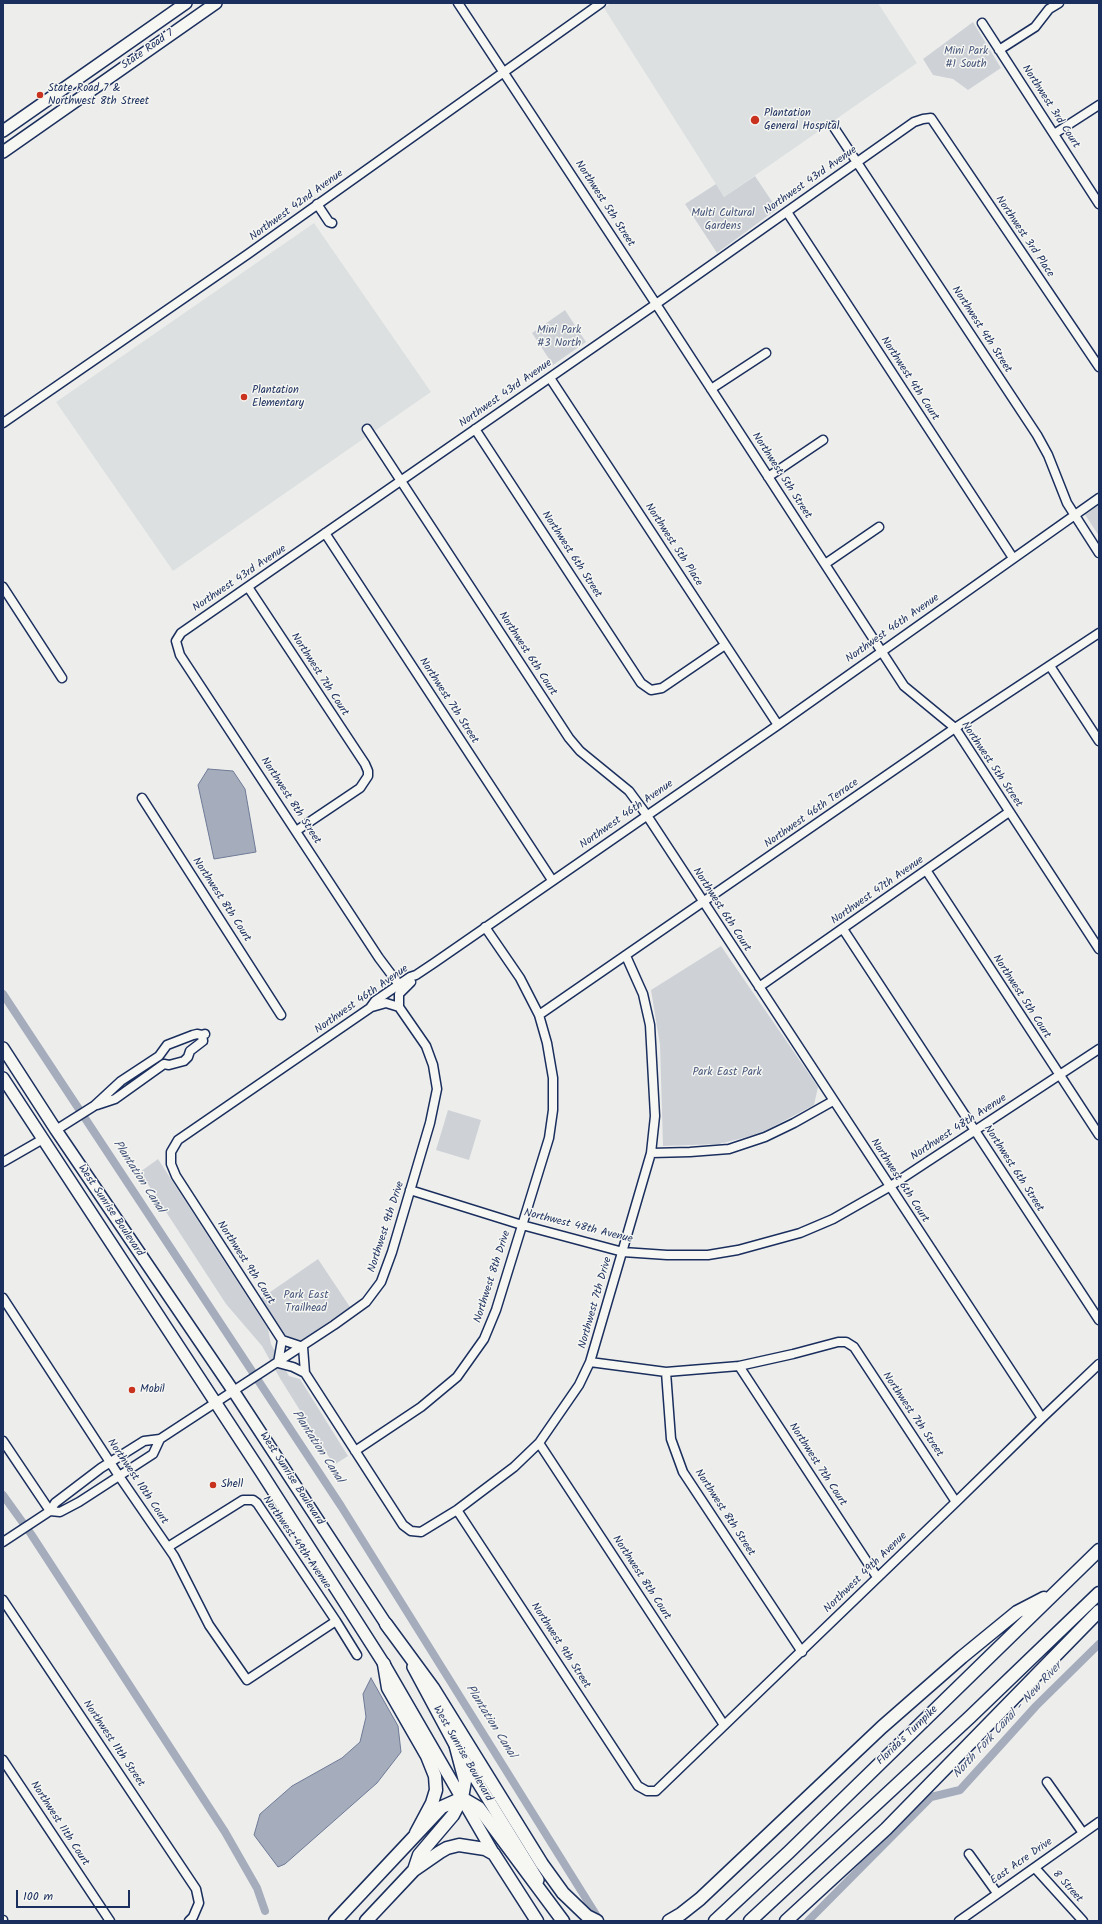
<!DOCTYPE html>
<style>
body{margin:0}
#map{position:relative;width:1102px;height:1924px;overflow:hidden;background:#edeeec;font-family:Kalam,sans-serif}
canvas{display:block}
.frame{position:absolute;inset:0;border:4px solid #1b2f5e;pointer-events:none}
.scale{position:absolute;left:16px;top:1890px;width:114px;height:18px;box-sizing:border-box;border:2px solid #1b2f5e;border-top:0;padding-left:5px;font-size:12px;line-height:14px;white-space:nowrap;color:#1b2f5e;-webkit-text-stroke:3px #f6f6f2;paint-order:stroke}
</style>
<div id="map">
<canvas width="1102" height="1924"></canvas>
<div class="frame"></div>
<div class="scale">100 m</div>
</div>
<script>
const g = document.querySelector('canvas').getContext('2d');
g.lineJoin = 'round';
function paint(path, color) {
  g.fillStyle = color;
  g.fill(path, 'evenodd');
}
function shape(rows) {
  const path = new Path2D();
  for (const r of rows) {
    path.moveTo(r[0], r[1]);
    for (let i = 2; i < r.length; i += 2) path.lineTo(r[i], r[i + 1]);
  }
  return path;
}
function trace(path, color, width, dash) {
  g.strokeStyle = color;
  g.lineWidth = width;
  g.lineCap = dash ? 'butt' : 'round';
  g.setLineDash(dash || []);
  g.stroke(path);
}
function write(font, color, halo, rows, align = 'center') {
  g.font = font + ' Kalam,sans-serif';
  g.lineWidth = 3;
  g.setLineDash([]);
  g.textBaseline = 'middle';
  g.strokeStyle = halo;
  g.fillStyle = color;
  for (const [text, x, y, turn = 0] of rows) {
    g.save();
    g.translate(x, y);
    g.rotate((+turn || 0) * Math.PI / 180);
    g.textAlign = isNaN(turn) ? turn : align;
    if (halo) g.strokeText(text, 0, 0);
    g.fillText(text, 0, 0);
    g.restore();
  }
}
paint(shape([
 [611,3,878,3,917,63,724,197,604,8],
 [314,223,431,392,173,571,56,402]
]), '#dde0e1');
paint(shape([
 [973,22,1001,68,968,90,953,79,933,75,923,59],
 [755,176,777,209,717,253,685,204,716,184,724,197],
 [565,310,586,342,553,365,532,333],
 [1099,504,1099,536,1084,513],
 [721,946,818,1087,814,1105,759,1134,719,1144,663,1146,660,1045,651,990],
 [448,1110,481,1120,469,1160,436,1150],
 [158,1159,268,1329,271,1344,289,1376,300,1379,348,1456,334,1465,281,1380,262,1346,226,1304,140,1172],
 [318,1259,350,1307,311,1334,310,1342,294,1341,286,1337,260,1299]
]), '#ced2d7');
const water = shape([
 [208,769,233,771,245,789,256,852,214,859,198,785,208,769],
 [371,1678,398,1726,401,1752,377,1783,285,1864,278,1867,254,1835,260,1814,292,1786,342,1758,360,1742,366,1717,363,1694,371,1678]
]);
paint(water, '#a5acbc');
trace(water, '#6e7a96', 1);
trace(shape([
 [3,994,341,1506,600,1921],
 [3,1495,31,1534,225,1832,257,1888,265,1911],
 [808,1921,931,1797,960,1790,1036,1706,1099,1644]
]), '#a5acbc', 8);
const minor = shape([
 [458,3,656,304,904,686,955,728,1099,949],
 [982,23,1099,204],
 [999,50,1035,27,1049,9,1059,3],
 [833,126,1037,435,1048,455,1067,503,1099,553],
 [1054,134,1099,105],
 [317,204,329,222,332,223],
 [787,212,1013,558],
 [550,378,778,725],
 [711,389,766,353],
 [3,423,248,254,601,3],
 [367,429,569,738,580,751,629,791,646,814,1042,1418],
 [475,429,641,683,651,690,662,688,725,645],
 [768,477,823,440],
 [325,533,552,880],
 [825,564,879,527],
 [3,587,62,678],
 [248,587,365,764,368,771,368,776,360,788,296,831],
 [1050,666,1099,741],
 [142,798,281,1015],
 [926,870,1099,1135],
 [843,929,1099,1320],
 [408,985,397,982,379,958,180,655,176,641,181,633,656,304,914,122,923,119,931,118,1099,367],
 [759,987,1009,812],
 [399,1007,399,994,411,982],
 [539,1015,955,728,1099,633],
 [97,1105,115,1099,164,1064,169,1065,184,1061,188,1057,190,1051,203,1041,202,1035],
 [56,1130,94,1106,121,1081,159,1056,167,1045,193,1035,197,1034,202,1035,205,1034],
 [651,1153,690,1152,729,1149,765,1137,794,1123,833,1101],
 [3,1162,43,1139],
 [410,1190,522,1225,623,1252,667,1255,708,1255,738,1250,800,1233,833,1219,889,1187,1099,1049],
 [3,1298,119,1476,174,1556,209,1625,247,1680,336,1621],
 [282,1340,303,1347,305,1373,403,1525,411,1531,421,1532,457,1510,514,1467,539,1443,579,1385,590,1362,651,1153,655,1116,650,1025,643,994,626,956],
 [590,1362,666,1372,739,1366,793,1354,838,1342,846,1342,854,1347,956,1502],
 [278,1363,282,1340,176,1176,171,1164,171,1152,178,1140,370,1008,375,1001,410,977,416,975,434,963,778,725,1099,498],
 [278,1363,293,1367,305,1373],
 [739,1366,877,1577],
 [666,1372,671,1439,683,1472,802,1652],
 [3,1441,50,1511],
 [539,1443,724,1725],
 [355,1451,421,1407,457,1377,484,1339,496,1310,549,1138,553,1110,553,1078,547,1043,539,1015,520,978,485,927],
 [457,1510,638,1786,647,1791,656,1791,956,1502,1042,1418,1099,1364],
 [50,1511,60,1512,79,1502,153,1454,160,1439],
 [3,1542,50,1511,55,1503,101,1468,144,1441,160,1439,334,1325,366,1302,381,1282,392,1252,430,1123,437,1089,433,1065,426,1046,399,1007,386,1003,372,1007],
 [168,1547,243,1500,253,1500,257,1503,336,1621,357,1655],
 [3,1600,196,1889,199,1903,193,1917,189,1921],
 [3,1760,110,1921],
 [1047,1782,1083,1833],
 [969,1854,997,1893],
 [1035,1868,1083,1921],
 [3,1920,3,1921],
 [959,1921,1099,1822]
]);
const major = shape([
 [3,131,186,3],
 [3,152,216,3],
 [3,1048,56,1130,234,1392,390,1630],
 [3,1078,261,1472,384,1664,494,1854],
 [413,1667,456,1747,538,1880]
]);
const highway = shape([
 [386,1624,433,1688,542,1864,563,1893,587,1916,597,1921],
 [384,1664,388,1688,427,1756,435,1776,436,1790,432,1803,416,1833],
 [462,1798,479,1808,563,1921],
 [414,1870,419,1855,453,1815,462,1798,465,1781,456,1747],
 [335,1921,442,1807,462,1798],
 [366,1921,414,1870,440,1852,447,1848,459,1845,485,1849,494,1854,537,1921],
 [669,1921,681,1914,700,1899,882,1727,962,1657,1017,1612,1044,1598],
 [715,1921,789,1852,1099,1550],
 [750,1921,970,1717,1099,1593],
 [786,1921,886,1829,1099,1611]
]);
trace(minor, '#1b2f5e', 11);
trace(major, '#1b2f5e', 14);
trace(highway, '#1b2f5e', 15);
trace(minor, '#f6f6f2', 8);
trace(major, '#f6f6f2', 11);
trace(highway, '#f6f6f2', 12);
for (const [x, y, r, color] of [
 [40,95,4,"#c8321e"],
 [755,120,5,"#c8321e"],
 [244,397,4,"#c8321e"],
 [132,1390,4,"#c8321e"],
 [213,1485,4,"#c8321e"]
]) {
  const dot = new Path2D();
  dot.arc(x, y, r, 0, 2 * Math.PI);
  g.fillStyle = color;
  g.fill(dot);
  trace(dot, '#f6f6f2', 1.5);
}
write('11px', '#1b2f5e', '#f6f6f2', [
 ["State Road 7",148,50,-35],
 ["Northwest 3rd Court",1050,107,57],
 ["Northwest 43rd Avenue",811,181,-35],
 ["Northwest 5th Street",604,204,57],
 ["Northwest 42nd Avenue",297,206,-36],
 ["Northwest 3rd Place",1024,237,56],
 ["Northwest 4th Street",981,330,57],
 ["Northwest 4th Court",909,379,57],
 ["Northwest 43rd Avenue",506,394,-35],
 ["Northwest 5th Street",781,476,57],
 ["Northwest 5th Place",673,545,57],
 ["Northwest 6th Street",571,555,57],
 ["Northwest 43rd Avenue",240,579,-34],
 ["Northwest 46th Avenue",893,629,-35],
 ["Northwest 6th Court",527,654,57],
 ["Northwest 7th Court",319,675,57],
 ["Northwest 7th Street",448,701,57],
 ["Northwest 5th Street",991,765,56],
 ["Northwest 8th Street",290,801,57],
 ["Northwest 46th Terrace",812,814,-35],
 ["Northwest 46th Avenue",627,815,-35],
 ["Northwest 47th Avenue",878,891,-35],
 ["Northwest 8th Court",221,900,57],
 ["Northwest 6th Court",721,910,57],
 ["Northwest 5th Court",1021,997,57],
 ["Northwest 46th Avenue",362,1000,-35],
 ["Northwest 48th Avenue",959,1128,-33],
 ["Northwest 6th Street",1013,1169,57],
 ["Northwest 6th Court",899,1181,57],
 ["West Sunrise Boulevard",110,1211,56],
 ["Northwest 9th Drive",387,1227,-72],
 ["Northwest 48th Avenue",578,1227,14],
 ["Northwest 9th Court",245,1263,57],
 ["Northwest 8th Drive",493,1277,-72],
 ["Northwest 7th Drive",596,1303,-74],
 ["Northwest 7th Street",912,1415,56],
 ["Northwest 7th Court",817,1465,57],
 ["West Sunrise Boulevard",291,1479,57],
 ["Northwest 10th Court",137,1482,56],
 ["Northwest 8th Street",724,1513,57],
 ["Northwest 49th Avenue",296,1543,55],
 ["Northwest 49th Avenue",866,1573,-44],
 ["Northwest 8th Court",641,1578,57],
 ["Northwest 9th Street",560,1646,57],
 ["Florida's Turnpike",908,1736,-44],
 ["Northwest 11th Street",113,1744,56],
 ["West Sunrise Boulevard",462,1754,60],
 ["Northwest 11th Court",59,1824,57],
 ["East Acre Drive",1022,1862,-35],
 ["8 Street",1067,1887,48]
]);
write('11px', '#48587c', '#f6f6f2', [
 ["Mini Park",966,52],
 ["#1 South",966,65],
 ["Multi Cultural",723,214],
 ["Gardens",723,227],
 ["Mini Park",559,331],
 ["#3 North",559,344],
 ["Park East Park",727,1073],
 ["Park East",306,1296],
 ["Trailhead",306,1309]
]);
write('11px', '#1b2f5e', '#f6f6f2', [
 ["State Road 7 &",48,89],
 ["Northwest 8th Street",48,102],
 ["Plantation",764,114],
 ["General Hospital",764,127],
 ["Plantation",252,391],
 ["Elementary",252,404],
 ["Mobil",140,1390],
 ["Shell",221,1485]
], 'left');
write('italic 12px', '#44547a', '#f6f6f2', [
 ["Plantation Canal",138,1177,57],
 ["Plantation Canal",317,1447,57],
 ["North Fork Canal - New River",1008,1721,-47],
 ["Plantation Canal",490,1722,58]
]);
</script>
